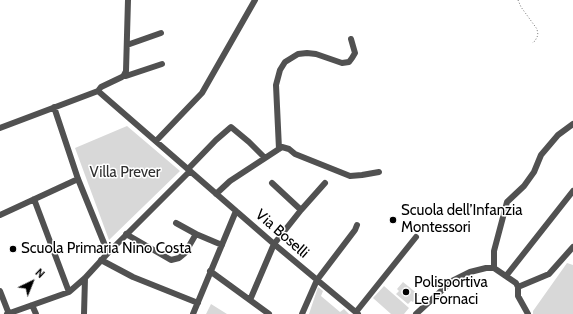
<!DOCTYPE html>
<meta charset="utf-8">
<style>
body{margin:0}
#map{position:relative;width:573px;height:314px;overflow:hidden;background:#fff;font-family:Cabin,sans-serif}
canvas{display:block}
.north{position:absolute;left:12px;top:262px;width:40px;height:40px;-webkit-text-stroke:3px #fff;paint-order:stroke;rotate:43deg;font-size:11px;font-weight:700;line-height:16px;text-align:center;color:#000}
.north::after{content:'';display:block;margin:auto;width:14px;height:18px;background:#000;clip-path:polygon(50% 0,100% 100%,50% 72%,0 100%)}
</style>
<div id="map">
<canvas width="573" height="314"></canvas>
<div class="north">N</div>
</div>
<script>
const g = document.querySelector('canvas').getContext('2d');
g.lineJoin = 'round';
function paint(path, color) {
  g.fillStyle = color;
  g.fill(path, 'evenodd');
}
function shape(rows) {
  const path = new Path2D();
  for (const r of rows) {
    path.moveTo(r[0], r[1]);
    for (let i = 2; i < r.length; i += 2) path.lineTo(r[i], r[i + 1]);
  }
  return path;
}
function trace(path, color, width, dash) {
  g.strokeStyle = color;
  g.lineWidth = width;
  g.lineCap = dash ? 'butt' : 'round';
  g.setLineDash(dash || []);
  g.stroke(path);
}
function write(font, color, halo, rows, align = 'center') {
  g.font = font + ' Cabin,sans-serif';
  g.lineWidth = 3;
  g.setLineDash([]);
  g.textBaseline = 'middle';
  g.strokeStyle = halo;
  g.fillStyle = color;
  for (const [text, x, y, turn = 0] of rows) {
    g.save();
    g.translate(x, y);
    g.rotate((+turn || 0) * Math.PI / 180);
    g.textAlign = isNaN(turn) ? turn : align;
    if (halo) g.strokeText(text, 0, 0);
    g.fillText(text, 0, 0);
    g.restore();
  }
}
paint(shape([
 [127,126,180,171,109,240,75,148],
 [567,263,573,265,573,314,533,314,533,311],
 [403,282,419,295,413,302,411,301,408,304,396,294,399,291,397,289],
 [384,286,409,308,404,314,391,314,373,298],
 [318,287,323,291,321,296,340,312,344,309,349,314,309,314],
 [211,304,227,314,206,314]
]), '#d8d8d8');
trace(shape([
 [518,0,521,7,537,29,538,35,535,41,532,43]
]), '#737373', 1, [1, 2]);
trace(shape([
 [127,45,161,33],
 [124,76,126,76,162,64],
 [98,91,274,244,358,314],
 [54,107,78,179,108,253],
 [0,128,98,91,101,87,122,77,124,75,126,71,128,0],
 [156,141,202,93,255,0],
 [279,149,276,85,280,70,285,62,298,54,307,53,316,54,342,63,349,62,352,58,355,53,351,39],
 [188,169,216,140,231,127,249,142,265,158],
 [272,183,301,210],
 [216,194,230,181,282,147,289,149,295,154,350,176,362,175,379,172],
 [34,199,69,292],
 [0,215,78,179],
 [176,223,196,234],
 [126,234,171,260,179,258,185,253,196,234,222,245],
 [101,260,133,277,198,303],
 [494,268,494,251,507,202,524,186,534,172,541,155,558,135,573,124],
 [494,268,516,283,518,287,518,296,528,314],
 [210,271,269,314],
 [506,276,573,191],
 [518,287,549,274,573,247],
 [0,291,9,314],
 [250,300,274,244,301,210,325,183],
 [32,305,36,314],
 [356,312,416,237],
 [7,314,69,292,85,278,108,253,190,171],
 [84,314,85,278],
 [193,314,236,211],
 [302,314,317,280,355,230,357,225],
 [416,314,452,281,470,272,486,268,494,268]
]), '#515151', 6);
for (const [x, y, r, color] of [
 [393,220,4,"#000"],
 [13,249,4,"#000"],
 [406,292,4,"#000"]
]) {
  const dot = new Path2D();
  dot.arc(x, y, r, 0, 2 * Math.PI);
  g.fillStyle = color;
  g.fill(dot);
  trace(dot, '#fff', 1.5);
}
write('15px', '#2f2f2f', '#fff', [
 ["Villa Prever",125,173]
]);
write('15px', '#000', '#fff', [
 ["Scuola dell’Infanzia",401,211],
 ["Montessori",401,228],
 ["Scuola Primaria Nino Costa",21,249],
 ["Polisportiva",414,283],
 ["Le Fornaci",414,300]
], 'left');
write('15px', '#000', '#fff', [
 ["Via Boselli",282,234,41]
]);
</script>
